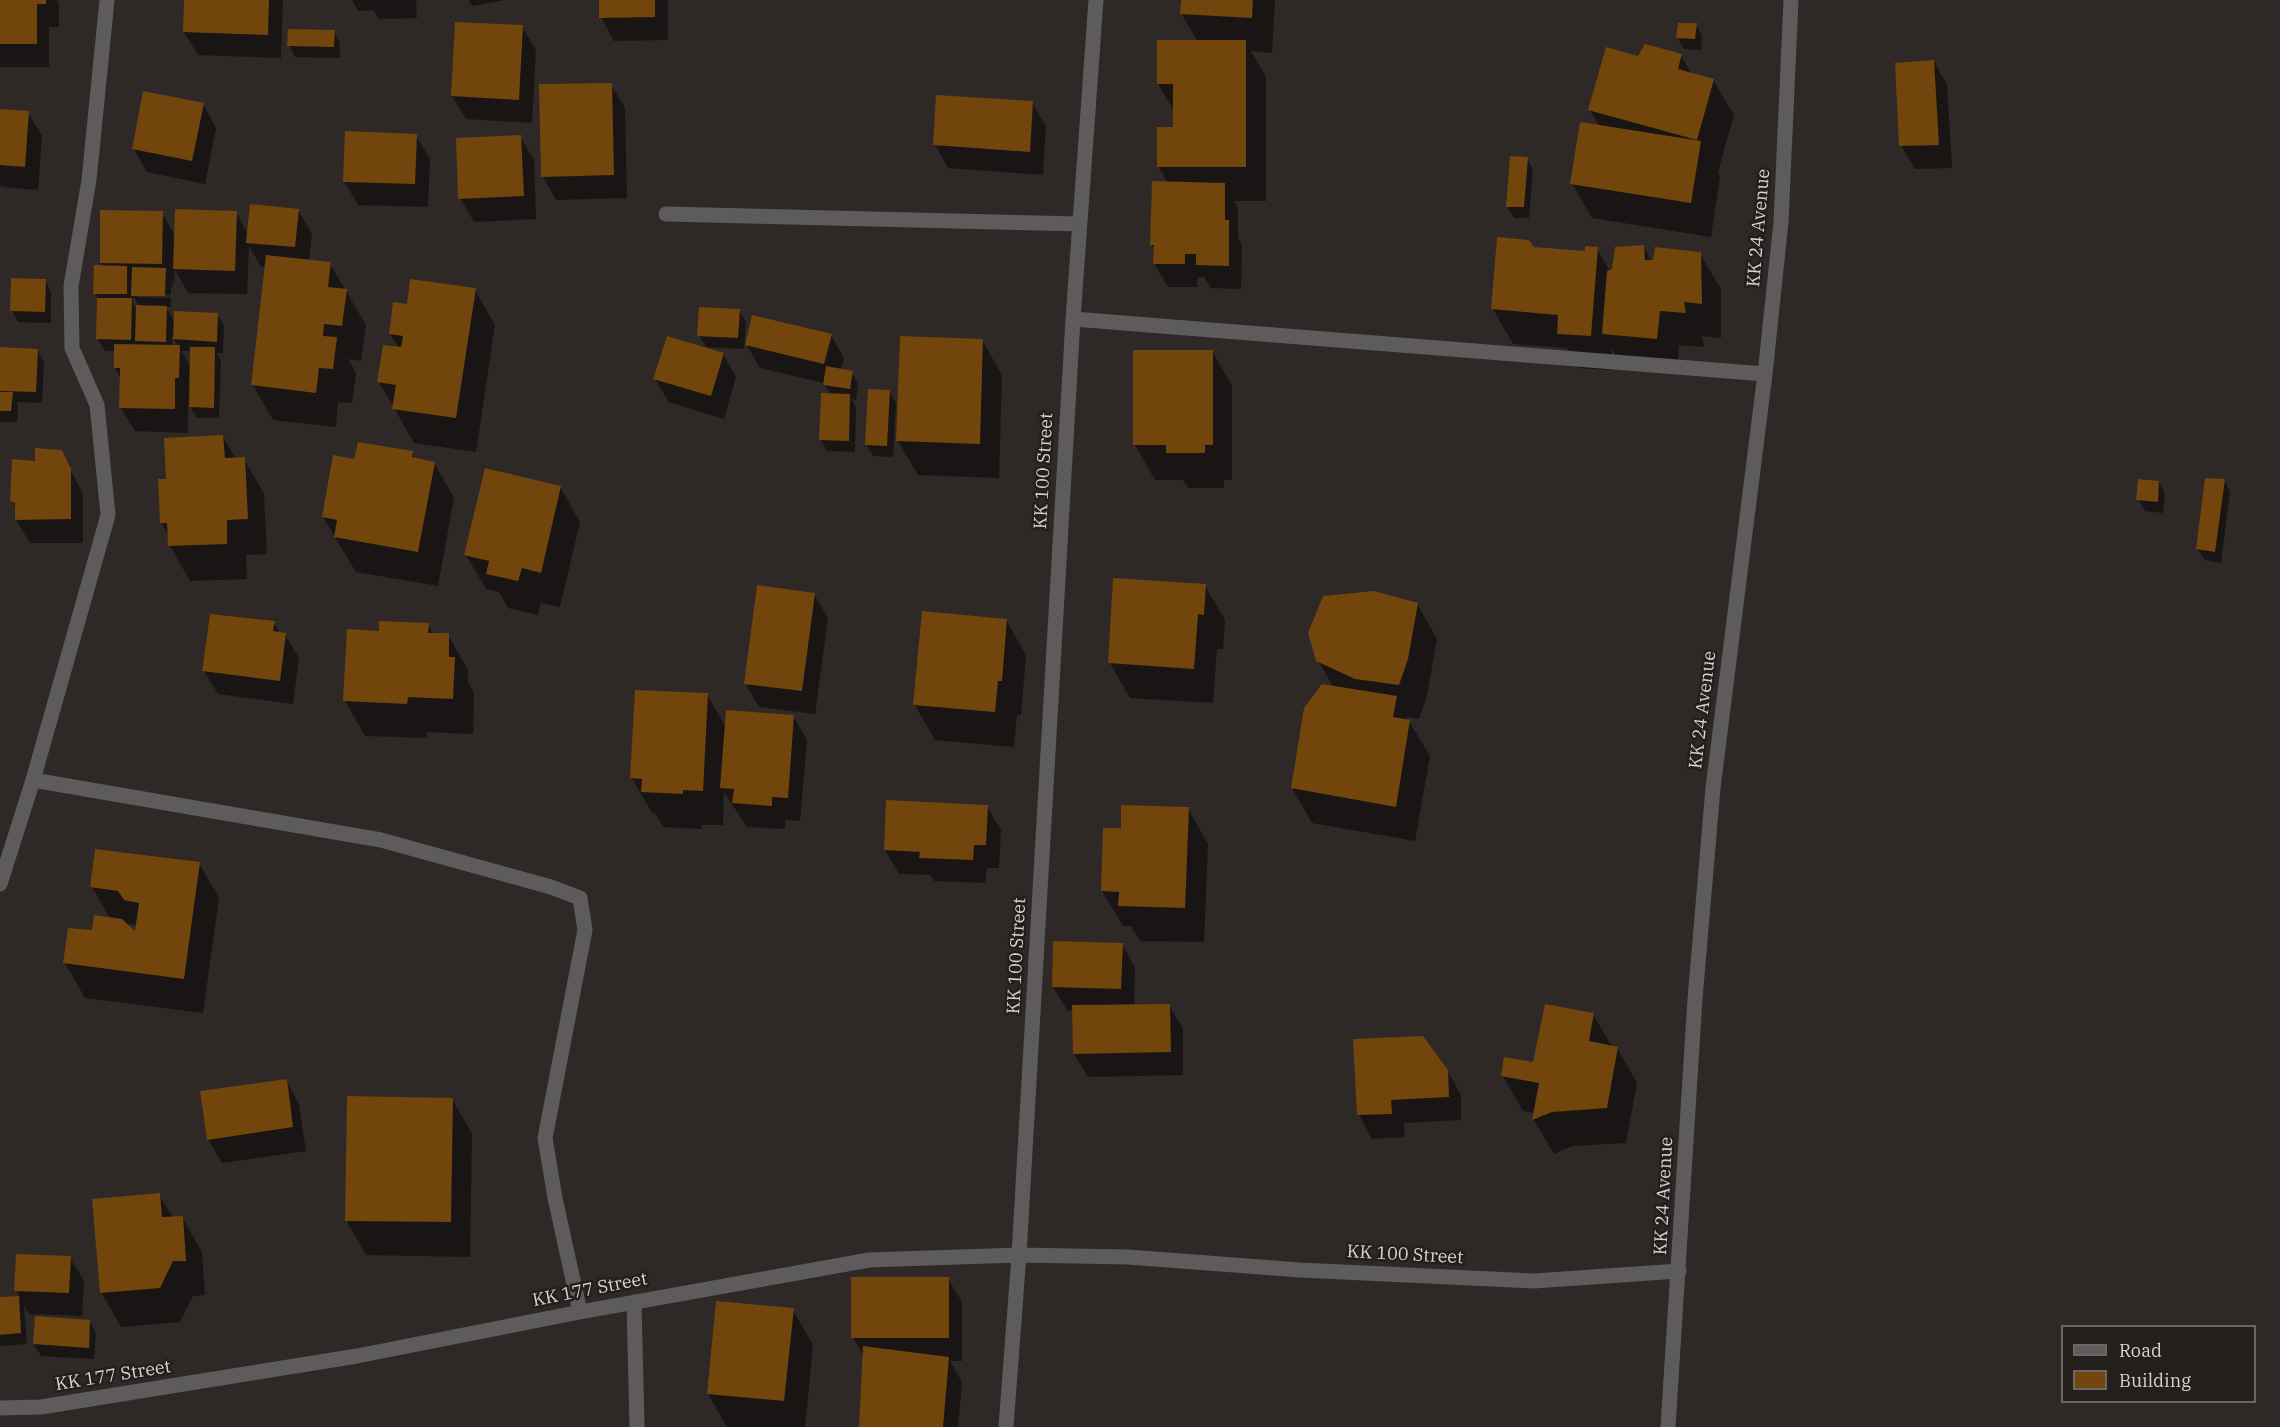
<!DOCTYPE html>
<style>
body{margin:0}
#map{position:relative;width:2280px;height:1427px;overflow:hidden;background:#2e2826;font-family:"IBM Plex Serif",serif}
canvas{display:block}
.legend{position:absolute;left:2061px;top:1325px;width:195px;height:78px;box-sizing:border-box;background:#241e1d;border:2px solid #6c6665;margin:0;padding:8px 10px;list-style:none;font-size:18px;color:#d7d3d2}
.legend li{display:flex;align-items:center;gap:12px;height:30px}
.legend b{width:30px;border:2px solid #6c6665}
</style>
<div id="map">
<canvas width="2280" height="1427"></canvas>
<ul class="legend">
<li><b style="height:8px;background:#5e5b5c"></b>Road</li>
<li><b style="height:16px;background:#71450c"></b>Building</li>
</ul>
</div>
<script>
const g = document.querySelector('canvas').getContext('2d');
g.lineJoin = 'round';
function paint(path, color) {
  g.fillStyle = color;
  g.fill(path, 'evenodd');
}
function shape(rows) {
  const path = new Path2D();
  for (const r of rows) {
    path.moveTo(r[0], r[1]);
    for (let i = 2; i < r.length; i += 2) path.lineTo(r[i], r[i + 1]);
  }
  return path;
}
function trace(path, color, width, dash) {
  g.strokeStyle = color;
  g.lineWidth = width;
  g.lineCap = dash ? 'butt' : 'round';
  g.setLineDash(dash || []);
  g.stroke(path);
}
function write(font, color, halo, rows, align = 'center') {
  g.font = font + ' "IBM Plex Serif",serif';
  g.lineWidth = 5;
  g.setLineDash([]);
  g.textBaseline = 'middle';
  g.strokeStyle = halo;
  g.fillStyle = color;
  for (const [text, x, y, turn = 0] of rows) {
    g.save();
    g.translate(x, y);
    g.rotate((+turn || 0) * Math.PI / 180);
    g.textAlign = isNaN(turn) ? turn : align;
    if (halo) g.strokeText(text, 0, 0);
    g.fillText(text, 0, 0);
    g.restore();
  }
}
paint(shape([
 [0,0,56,0,59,5,59,27,49,27,49,67,0,67],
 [185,0,283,0,281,58,198,55,184,32],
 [352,0,416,0,417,18,379,19,374,10,358,11],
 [469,0,505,0,472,6],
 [600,0,668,0,668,40,614,41,601,17],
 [1179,0,1275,0,1272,53,1251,51,1266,77,1266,201,1234,201,1238,208,1238,238,1242,245,1241,289,1211,288,1204,277,1198,277,1197,287,1168,287,1154,263,1155,250,1152,245,1168,183,1158,166,1174,128,1174,111,1158,84,1198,42,1181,13,1182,5],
 [1696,24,1702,36,1701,50,1684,49,1678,38],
 [522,27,536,50,532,123,466,119,452,96],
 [334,31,340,43,340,58,295,57,289,45],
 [1681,56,1692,74,1713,80,1734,115,1718,172,1720,177,1711,237,1592,218,1572,183,1600,127,1590,110,1639,58],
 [1934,62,1947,85,1952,168,1915,169,1901,145],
 [611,85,625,108,627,198,556,200,543,176],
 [1032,103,1046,126,1043,175,948,168,935,144],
 [203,104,216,128,205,184,147,172,134,149],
 [0,111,28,113,42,136,38,190,2,187,0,185],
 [416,136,430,159,428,207,358,205,344,181],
 [520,137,534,160,536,219,474,222,460,198],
 [1527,158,1533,170,1529,218,1514,218,1507,206],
 [298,210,312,234,309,261,330,264,366,325,361,361,348,359,356,373,352,403,338,402,336,427,273,420,253,385,266,267,261,267,249,246,247,294,188,293,175,270,174,284,171,278,173,287,171,287,171,295,137,294,137,297,171,298,171,307,166,307,175,323,217,314,224,326,223,353,216,353,221,360,219,418,197,418,188,403,188,433,135,431,121,408,121,379,115,368,116,351,105,351,98,339,99,300,95,293,104,267,101,263,162,213,175,236,236,212,248,234],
 [133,296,140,307,135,307,133,303],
 [172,336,179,347,172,347],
 [181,351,191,351,191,367],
 [1643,246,1653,264,1700,254,1721,289,1721,338,1702,336,1704,347,1679,345,1677,373,1624,368,1612,349,1611,370,1579,368,1567,348,1513,344,1493,309,1533,249,1586,253,1597,249,1610,271],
 [45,280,51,292,51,323,18,322,12,311],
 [475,290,495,325,476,452,414,443,379,382,399,348,390,334,408,306],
 [739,311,746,322,744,349,706,347,699,335],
 [831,335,844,358,841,370,852,372,858,384,856,400,851,399,856,407,855,452,827,451,820,439,831,395,824,383,760,368,746,344],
 [982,340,1002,375,999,478,918,475,898,441],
 [37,350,44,362,42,403,17,402,18,405,17,422,0,422,0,372],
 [1134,351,1212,351,1232,386,1232,480,1224,480,1224,488,1188,488,1183,480,1155,480,1135,445],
 [723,354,736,377,724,419,669,402,655,379],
 [889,391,896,403,893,457,873,456,866,444],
 [223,437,236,459,244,459,264,494,267,554,246,555,247,579,190,581,170,546,169,537,161,522,168,480],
 [61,451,83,494,83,543,30,543,16,520,16,509,12,501,36,462],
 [412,453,416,460,434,463,454,498,438,586,356,572,323,517,356,461],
 [2224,480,2230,492,2221,563,2205,560,2198,549],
 [2159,482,2165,494,2163,513,2145,511,2138,499],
 [560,487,580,522,560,607,541,603,538,615,508,608,499,592,486,589,466,555],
 [1205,586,1225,620,1223,649,1217,649,1213,703,1130,698,1110,663],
 [814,594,828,618,815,714,759,707,745,683],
 [1417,604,1437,639,1427,695,1419,719,1406,717,1430,756,1415,841,1312,823,1292,788,1333,687,1318,660],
 [1006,620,1026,655,1021,715,1017,715,1014,747,935,740,915,705],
 [274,623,280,634,285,635,299,658,293,704,218,694,204,671],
 [428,625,433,634,448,635,468,670,468,682,474,693,473,734,427,732,427,738,365,736,345,701,381,632],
 [707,695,726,727,793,716,807,740,800,821,785,820,785,829,747,827,724,792,723,825,702,825,702,829,663,827,655,813,652,813,632,778],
 [888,802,987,807,1001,830,999,868,987,868,985,883,934,881,931,875,899,874,885,850],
 [1188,809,1208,844,1204,942,1140,941,1131,926,1123,926,1102,891,1122,830],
 [199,863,219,898,203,1013,85,998,65,963,94,932,110,918,92,887],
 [125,924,138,925,136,934],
 [1122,944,1135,968,1134,1006,1169,1005,1183,1029,1183,1075,1088,1077,1074,1054,1074,1011,1067,1010,1053,987],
 [1593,1014,1612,1047,1617,1048,1637,1083,1626,1143,1572,1146,1554,1154,1534,1120,1535,1113,1523,1111,1503,1076,1535,1064],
 [1355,1040,1447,1070,1461,1095,1461,1120,1404,1123,1405,1137,1372,1139,1359,1115],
 [286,1080,299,1104,306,1151,222,1163,208,1139],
 [452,1099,472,1134,470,1257,366,1255,346,1220],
 [159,1195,173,1218,182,1217,202,1252,205,1295,193,1296,180,1322,121,1327,101,1292],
 [70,1258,84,1281,82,1316,29,1314,24,1305,27,1344,0,1346,0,1299,20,1297,16,1290],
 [948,1279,962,1302,962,1361,950,1361,962,1382,958,1427,860,1427,864,1356,853,1338],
 [793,1310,813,1345,805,1427,727,1427,708,1394],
 [36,1318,90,1322,96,1333,94,1359,41,1356,34,1344]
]), '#0007');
paint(shape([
 [0,0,46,0,46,4,37,4,37,44,0,44],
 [184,0,269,0,268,35,183,32],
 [599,0,655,0,655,17,599,18],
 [1181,0,1253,0,1252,18,1180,14],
 [455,22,523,25,519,100,451,96],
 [1678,23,1697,23,1695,39,1676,38],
 [288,29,335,30,334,47,287,46],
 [1157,40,1246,40,1246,167,1157,167,1157,127,1173,127,1173,84,1157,84],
 [1645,44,1682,54,1678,69,1714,79,1697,140,1588,110,1606,47,1638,56],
 [1934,60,1939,145,1899,146,1895,63],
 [612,83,614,175,541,177,539,84],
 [143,91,204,103,192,161,132,149],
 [936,95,1033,101,1030,152,933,145],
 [0,109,29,111,25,167,0,165],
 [1580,122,1701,141,1691,203,1570,184],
 [345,131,417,134,415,184,343,182],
 [521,135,524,196,458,199,456,138],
 [1510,156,1528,157,1524,207,1506,207],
 [1152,181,1225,183,1225,220,1229,220,1229,266,1196,265,1196,254,1185,254,1185,264,1153,264,1154,245,1150,245],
 [250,204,299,209,295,247,246,243],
 [175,209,237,211,235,271,173,269],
 [100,210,163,211,162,264,100,263],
 [1497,237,1529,240,1534,247,1585,251,1585,246,1598,247,1591,336,1557,334,1558,315,1491,309],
 [1644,245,1645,260,1653,260,1655,247,1701,252,1702,304,1684,302,1686,313,1660,311,1657,339,1602,334,1607,271,1612,269,1615,247],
 [266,255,331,262,328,287,347,289,342,326,324,324,323,336,337,337,333,369,319,368,316,393,251,385],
 [94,265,127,266,127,294,93,294],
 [132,267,166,268,165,296,131,296],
 [11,278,46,279,45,312,10,311],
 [410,279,476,288,456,418,392,409,396,385,377,382,383,345,401,347,403,336,389,334,393,302,407,304],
 [97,298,132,298,131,340,96,339],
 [136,305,167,306,166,342,135,341],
 [699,307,740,309,738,338,697,336],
 [174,311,218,313,217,342,173,339],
 [752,315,832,334,824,364,745,345],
 [667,336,724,353,711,396,653,379],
 [900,336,983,339,980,444,896,441],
 [114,344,180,345,179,378,175,378,175,409,119,408,120,368,114,368],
 [0,347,38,349,36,392,0,391],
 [190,347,215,347,214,408,189,407],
 [1133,350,1213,350,1213,445,1205,445,1205,453,1166,453,1166,445,1133,445],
 [826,366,853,371,850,389,823,385],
 [868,389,890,390,887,446,865,445],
 [0,392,13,392,11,411,0,411],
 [821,393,850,394,849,441,819,440],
 [223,435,225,458,245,457,248,519,227,520,227,544,168,546,167,523,160,523,158,479,166,479,164,438],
 [358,442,413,451,412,457,435,462,418,552,334,537,337,520,322,517,333,455,354,459],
 [35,448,62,450,71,469,71,519,15,520,15,503,10,501,12,459,35,461],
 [485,468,561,486,541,573,522,568,518,581,486,574,489,561,464,555],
 [2205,478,2225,479,2215,552,2196,549],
 [2138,479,2159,481,2158,502,2136,500],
 [1113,578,1206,584,1204,615,1198,614,1194,669,1108,663],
 [757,585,815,593,802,691,744,684],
 [1374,591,1418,603,1408,659,1399,685,1355,679,1316,661,1308,633,1323,596],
 [922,611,1007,619,1002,681,998,681,995,712,913,705],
 [210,614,275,621,273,631,286,633,280,681,202,671],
 [379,621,429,623,428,633,449,633,449,657,455,657,453,699,408,697,407,704,343,701,347,629,379,631],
 [1322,684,1397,696,1393,717,1410,720,1396,807,1291,788,1304,708],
 [635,690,708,693,703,791,683,790,683,794,641,792,642,779,630,778],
 [726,710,794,715,788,798,772,797,772,806,732,803,734,789,720,788],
 [886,800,988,805,986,845,974,845,973,860,919,858,920,852,884,850],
 [1121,805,1189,807,1185,908,1118,906,1119,892,1101,891,1103,828,1121,828],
 [95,849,200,862,184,979,63,963,68,928,92,930,94,915,122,919,135,931,139,903,124,900,118,891,90,887],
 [1053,941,1123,943,1121,989,1052,987],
 [1170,1004,1171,1052,1073,1054,1072,1005],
 [1545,1004,1594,1013,1589,1041,1618,1047,1607,1108,1552,1112,1532,1120,1539,1083,1501,1076,1504,1057,1533,1062],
 [1423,1036,1448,1070,1449,1097,1391,1100,1392,1114,1357,1115,1353,1039],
 [287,1079,293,1127,207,1140,200,1091],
 [347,1096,453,1098,451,1222,345,1221],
 [160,1193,162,1217,183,1216,186,1261,173,1261,160,1288,100,1293,92,1199],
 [16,1254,71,1256,69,1293,14,1291],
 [851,1277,949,1277,949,1338,851,1338],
 [19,1296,21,1333,0,1335,0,1297],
 [716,1301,794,1308,784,1401,707,1394],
 [35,1316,90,1320,89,1348,33,1344],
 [863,1346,949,1357,943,1427,859,1427]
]), '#71450c');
trace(shape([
 [1096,0,1073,319,1019,1255,1128,1257,1300,1270,1534,1281,1679,1271],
 [666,214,1079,224],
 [1073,319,1765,374],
 [33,780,381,840,551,887,580,898,585,930,545,1138,555,1198,580,1312],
 [0,884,33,780,108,515,97,405,72,348,71,286,89,180,107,0],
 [634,1302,637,1427],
 [0,1408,41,1407,357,1356,580,1312,869,1260,1019,1255,1006,1427],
 [1668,1427,1695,999,1713,788,1765,374,1781,222,1791,0]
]), '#5e5b5c', 15);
write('18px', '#d7d3d2', '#241e1d', [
 ["KK 24 Avenue",1759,228,-85],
 ["KK 100 Street",1044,471,-87],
 ["KK 24 Avenue",1703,710,-83],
 ["KK 100 Street",1017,956,-87],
 ["KK 24 Avenue",1664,1196,-87],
 ["KK 100 Street",1405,1255,3],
 ["KK 177 Street",590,1290,-11],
 ["KK 177 Street",113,1376,-9]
]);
</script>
